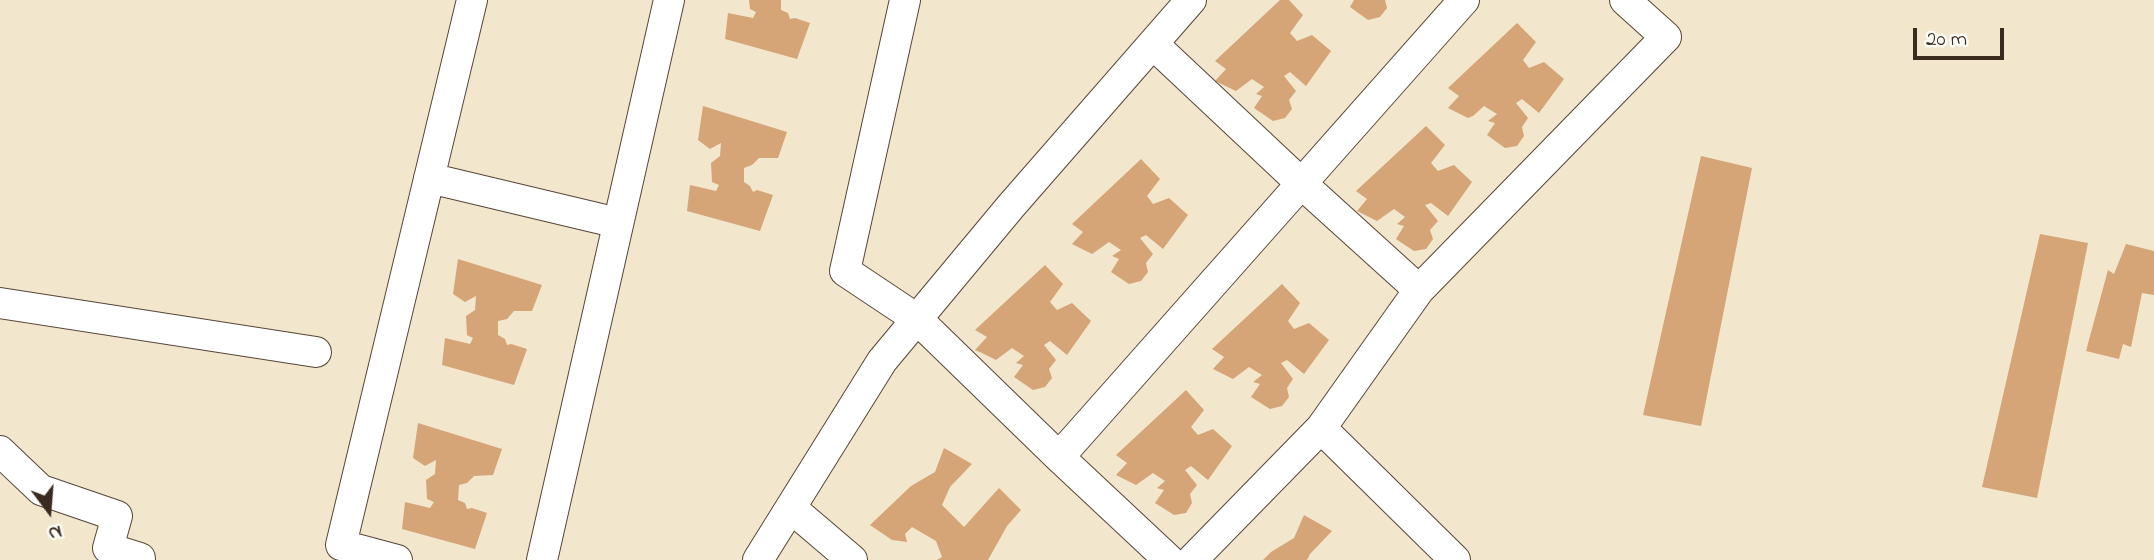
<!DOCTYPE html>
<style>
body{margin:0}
#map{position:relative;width:2154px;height:560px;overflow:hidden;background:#f2e6cc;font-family:"Indie Flower",sans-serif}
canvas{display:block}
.north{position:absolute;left:14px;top:476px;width:70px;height:70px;-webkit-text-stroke:5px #fdfcf7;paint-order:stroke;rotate:164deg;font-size:19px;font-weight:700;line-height:28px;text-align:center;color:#3b2a1e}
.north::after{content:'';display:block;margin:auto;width:24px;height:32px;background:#3b2a1e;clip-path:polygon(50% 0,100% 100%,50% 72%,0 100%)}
.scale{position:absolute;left:1913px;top:28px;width:91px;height:32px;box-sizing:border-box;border:4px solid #3b2a1e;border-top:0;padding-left:9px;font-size:21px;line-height:24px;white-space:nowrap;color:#3b2a1e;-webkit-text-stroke:5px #fdfcf7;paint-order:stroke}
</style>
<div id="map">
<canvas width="2154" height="560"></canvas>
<div class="north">N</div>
<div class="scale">20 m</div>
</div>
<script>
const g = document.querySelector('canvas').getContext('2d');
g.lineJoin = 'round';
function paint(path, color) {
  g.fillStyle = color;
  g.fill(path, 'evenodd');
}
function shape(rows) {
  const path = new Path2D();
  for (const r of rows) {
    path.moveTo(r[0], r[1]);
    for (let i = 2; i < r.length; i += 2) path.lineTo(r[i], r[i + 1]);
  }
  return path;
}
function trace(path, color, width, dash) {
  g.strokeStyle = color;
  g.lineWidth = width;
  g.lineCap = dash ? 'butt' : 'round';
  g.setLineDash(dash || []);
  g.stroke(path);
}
paint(shape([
 [749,0,781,0,781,10,788,13,790,19,795,18,810,23,797,59,725,39,728,13,753,18,756,12,750,9],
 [1280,0,1289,0,1303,15,1290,33,1297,41,1312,35,1331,51,1306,86,1290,72,1284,76,1296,91,1289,100,1292,109,1285,118,1273,121,1254,108,1262,96,1256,94,1264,87,1252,79,1236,91,1215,81,1226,69,1215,61],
 [1354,0,1385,0,1387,8,1380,17,1368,20,1350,7],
 [1517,23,1536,42,1523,60,1529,68,1544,62,1564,79,1539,113,1522,99,1516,103,1528,118,1522,127,1524,136,1517,146,1505,148,1487,135,1495,123,1488,121,1497,114,1484,106,1473,116,1468,118,1448,108,1459,96,1448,88],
 [703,106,787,132,778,158,759,158,752,165,744,168,744,182,750,186,753,192,757,190,773,195,760,231,687,211,690,185,716,191,719,185,712,182,711,163,720,156,721,143,710,149,698,140],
 [1426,126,1445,145,1431,163,1438,171,1454,165,1472,182,1448,216,1431,203,1425,205,1438,221,1430,230,1433,239,1426,249,1414,251,1396,239,1404,226,1397,224,1405,217,1394,209,1377,221,1357,211,1367,199,1356,191],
 [1701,156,1752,168,1701,426,1643,415],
 [1141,159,1160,179,1147,196,1153,204,1169,198,1188,215,1163,249,1146,235,1140,238,1153,254,1146,263,1148,272,1141,281,1129,284,1111,272,1119,259,1112,256,1121,250,1109,242,1092,254,1072,244,1083,232,1072,224],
 [2040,234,2088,243,2037,498,1982,487],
 [2126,244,2154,251,2154,295,2142,293,2131,347,2123,344,2119,359,2086,351,2108,270,2114,274],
 [458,259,542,285,532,311,514,311,507,319,498,321,498,335,505,339,507,345,511,344,527,349,514,385,442,365,445,338,470,344,473,338,467,335,466,316,475,310,476,296,465,302,453,294],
 [1045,265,1063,284,1050,302,1057,310,1072,303,1091,321,1067,355,1050,341,1044,345,1056,360,1049,369,1052,378,1045,387,1033,390,1014,377,1023,365,1016,363,1024,356,1012,348,996,360,982,353,975,350,987,337,975,330],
 [1282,284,1300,303,1288,321,1294,329,1309,323,1329,340,1304,374,1287,360,1281,363,1293,379,1287,388,1289,397,1282,406,1270,409,1251,397,1260,384,1253,382,1262,375,1249,367,1233,379,1213,369,1224,357,1212,349],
 [1186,390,1204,410,1191,427,1198,435,1213,429,1232,446,1208,480,1191,466,1185,470,1197,485,1190,494,1192,503,1186,513,1174,515,1155,503,1164,490,1157,488,1165,481,1153,473,1136,485,1116,475,1127,463,1116,455],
 [418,423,502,449,493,475,474,476,467,483,459,485,458,500,465,503,467,509,472,508,487,513,475,549,402,529,405,502,430,508,434,502,427,499,426,480,435,474,436,460,425,466,413,458],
 [944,448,972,464,950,487,942,505,964,527,999,488,1021,510,1007,526,988,560,937,560,942,557,936,541,912,527,905,534,907,542,892,540,870,525,911,486,935,472],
 [1304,515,1332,531,1310,554,1307,560,1263,560,1271,552,1294,538]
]), '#d5a577');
const minor = shape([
 [905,0,845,271,917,319,1059,457,1169,560],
 [1153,44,1302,184,1419,290],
 [429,178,618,223],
 [0,303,316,352],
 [0,451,41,490,117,516,108,548,140,558,140,560],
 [1059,457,1464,0],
 [791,508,852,560],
 [397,560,341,545,472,0],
 [542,560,669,0],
 [758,560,882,361,1011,206,1191,0],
 [1192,560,1321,428],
 [1455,560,1321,428,1419,290,1666,37,1625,0]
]);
trace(minor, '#564638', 32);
trace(minor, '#fff', 30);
</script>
